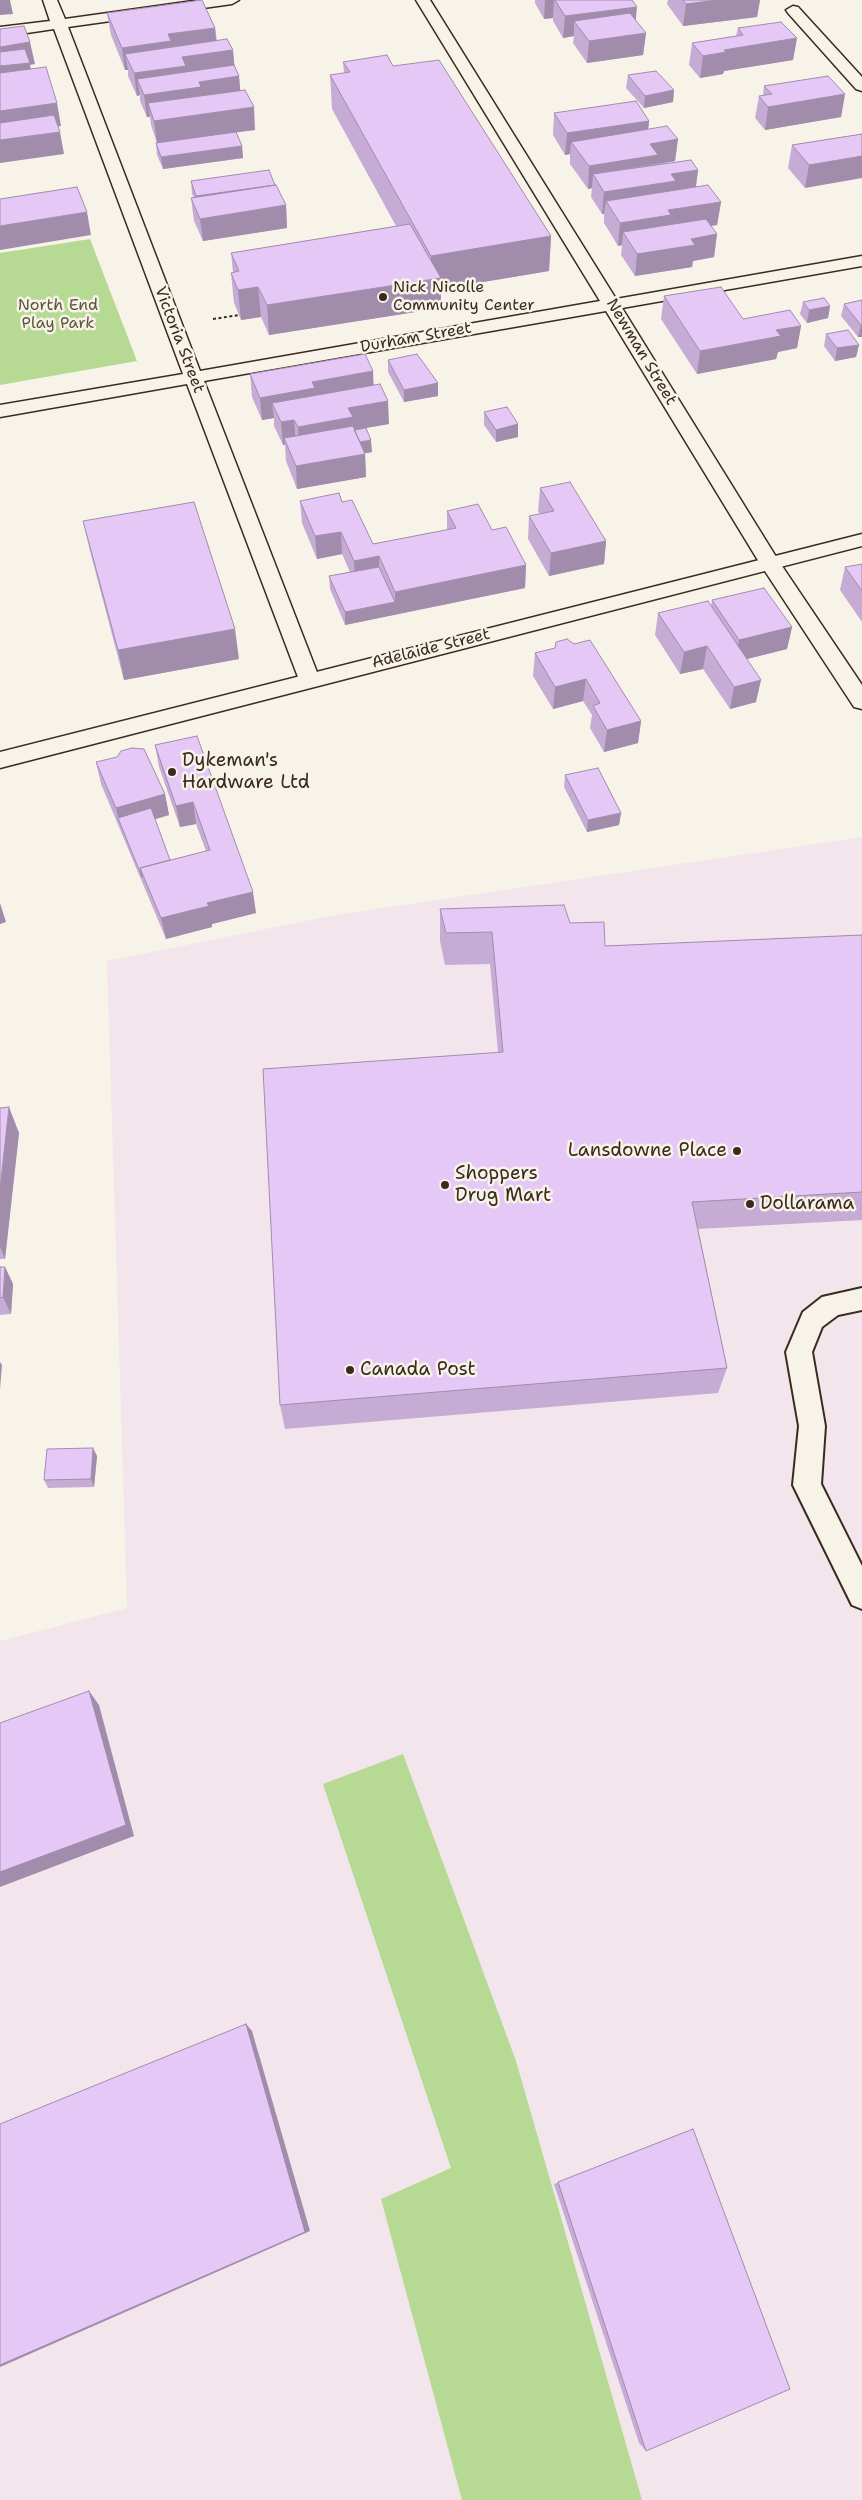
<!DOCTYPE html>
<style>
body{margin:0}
canvas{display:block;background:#f7f3e8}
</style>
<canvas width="862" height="2500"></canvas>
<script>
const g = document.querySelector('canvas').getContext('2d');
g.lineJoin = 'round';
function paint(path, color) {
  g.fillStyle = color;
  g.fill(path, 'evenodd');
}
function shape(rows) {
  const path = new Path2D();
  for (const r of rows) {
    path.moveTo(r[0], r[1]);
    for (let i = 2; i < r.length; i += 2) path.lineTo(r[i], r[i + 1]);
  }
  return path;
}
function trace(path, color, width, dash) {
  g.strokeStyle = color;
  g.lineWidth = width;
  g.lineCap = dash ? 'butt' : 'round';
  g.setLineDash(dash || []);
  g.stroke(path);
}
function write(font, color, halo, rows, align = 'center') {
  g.font = font + ' "Shantell Sans",sans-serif';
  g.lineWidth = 5;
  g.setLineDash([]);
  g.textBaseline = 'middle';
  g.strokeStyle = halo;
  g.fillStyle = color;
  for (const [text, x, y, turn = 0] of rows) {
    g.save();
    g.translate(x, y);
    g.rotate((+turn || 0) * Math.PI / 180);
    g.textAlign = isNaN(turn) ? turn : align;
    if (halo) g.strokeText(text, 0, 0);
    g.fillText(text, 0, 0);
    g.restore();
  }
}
paint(shape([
 [862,837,862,2500,0,2500,0,1641,127,1608,107,961,335,915]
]), '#f2e6ec');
paint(shape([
 [90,239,137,361,0,385,0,253],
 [403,1754,516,2061,642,2500,462,2500,381,2199,451,2168,323,1784]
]), '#b6d994');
const lane = shape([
 [862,1288,862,1310,838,1315,822,1327,812,1352,825,1426,821,1484,862,1566,862,1609,852,1605,793,1485,799,1426,786,1352,803,1312,822,1297,862,1288]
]);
const street = shape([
 [43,0,57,0,65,19,200,0,239,0,232,4,68,27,200,371,600,301,416,0,430,0,616,299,862,256,862,266,622,308,778,560,862,685,862,709,854,707,759,562,606,311,204,381,320,680,317,685,309,687,301,685,187,384,0,417,0,405,183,374,54,29,0,37,0,27,50,21,43,0],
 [793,6,798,7,862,77,862,91,856,89,788,13,786,10,793,6]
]);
const secondary = shape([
 [862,534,862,546,0,768,0,752,862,534]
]);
trace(lane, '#3b2a1e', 4);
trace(street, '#3b2a1e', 3);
trace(secondary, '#3b2a1e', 3);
trace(shape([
 [213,319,239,315]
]), '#3b2a1e', 2, [3, 2.5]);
paint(lane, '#f7f3e8');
paint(street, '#f7f3e8');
paint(secondary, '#f7f3e8');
paint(shape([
 [535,0,632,0,636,21,646,33,643,55,587,63,573,43,574,36,563,38,553,21,553,18,544,19,535,3],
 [668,0,760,0,757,17,683,26,667,4],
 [107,13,215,28,217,41,233,50,234,66,239,76,240,91,255,130,236,132,242,146,243,158,163,169,157,155,156,143,157,143,151,125,150,117,147,117,140,101,140,95,137,96,128,76,128,70,125,70,111,35],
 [738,28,797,38,793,60,724,71,723,74,700,78,689,65,692,43,736,36],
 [343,62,393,66,551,236,549,271,441,289,441,308,269,335,261,317,241,320,234,303,231,273,233,272,231,253,396,226,332,109,330,75,344,73],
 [628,75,674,90,673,102,644,108,626,88],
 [764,86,845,94,841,117,765,130,755,118,759,96,763,96],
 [554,113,649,121,648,129,678,139,675,161,657,165,698,170,696,187,721,202,717,225,711,226,717,234,714,257,693,261,692,267,635,276,621,255,622,245,618,246,604,223,604,214,602,214,591,197,592,188,588,189,570,164,570,154,565,155,553,135],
 [862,134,805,188,788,168,792,145],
 [191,181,275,185,286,205,287,228,203,241,194,221,191,198,194,198,192,194],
 [664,296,743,319,801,326,797,348,778,352,776,359,697,374,661,319],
 [862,300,862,337,858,337,841,316,844,304],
 [803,302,830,306,828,318,807,323,800,314],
 [826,334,859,345,856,357,835,361,824,346],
 [388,360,438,383,438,396,404,402,388,372],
 [250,374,374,385,389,424,359,429,372,452,365,453,366,477,297,489,286,461,285,445,283,445,274,426,274,418,262,420,252,397],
 [484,412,518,424,518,437,496,442,484,425],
 [540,488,606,541,604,564,549,576,528,539,529,516,540,514,538,511],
 [300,501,342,502,373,544,447,530,447,511,492,530,526,565,525,588,345,625,330,589,329,576,350,572,342,554,317,559,302,523],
 [83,521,239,659,124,680,90,551],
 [862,564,862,622,840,590,845,567],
 [712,600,792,627,787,649,747,659,756,702,730,709,703,669,680,674,655,635,658,613,711,606],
 [555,648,641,721,638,743,604,752,590,728,592,715,583,701,553,709,533,676,535,653],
 [197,736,256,913,212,924,212,927,166,939,101,784,96,762,165,794,169,815,155,819,170,860,206,851,196,824,180,827,159,767,155,745],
 [565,775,621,813,619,825,587,832,564,787],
 [440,909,570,923,605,946,862,935,862,1220,698,1229,727,1368,718,1393,285,1429,280,1405,498,1052,490,964,445,965,440,941],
 [0,1108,19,1133,5,1259,0,1259],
 [0,1267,5,1267,13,1284,11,1314,0,1315],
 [97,1456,94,1487,48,1488,44,1480],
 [685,2132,646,2451,639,2443,554,2184]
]), '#c6acd4');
paint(shape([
 [0,0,10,0,13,14,0,15],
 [545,0,554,0,553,18,544,19],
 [718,0,760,0,757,17,683,26,686,4],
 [637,7,635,29,574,21,574,36,563,38,565,16],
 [215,28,217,50,173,56,125,54,128,70,125,70,122,48,168,34],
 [646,33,643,55,587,63,589,41],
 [797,38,793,60,724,71,723,74,700,78,703,56,724,50],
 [30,42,35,64,30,65,34,85,0,89,0,47],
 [233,50,235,72,137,79,140,95,137,96,134,73,182,57],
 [239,76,241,98,148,103,150,117,147,117,144,95,199,82],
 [674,90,673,102,644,108,645,96],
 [845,94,841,117,765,130,768,107],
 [57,103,61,126,0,134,0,111],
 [254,107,255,130,157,143,154,121],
 [649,121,647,143,571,142,570,154,565,155,567,133],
 [60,132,64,154,0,163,0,140],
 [678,139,675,161,593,174,592,188,588,189,589,166,650,144],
 [242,146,243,158,163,169,161,157],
 [862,156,862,178,805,188,809,165],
 [698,170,695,192,606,201,604,214,602,214,604,192,671,174],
 [275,185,197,208,196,196],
 [721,202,717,225,669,232,623,232,622,245,618,246,620,223,668,210],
 [286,205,287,228,203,241,200,219],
 [87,212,91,235,0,250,0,226],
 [717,234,714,257,693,261,692,267,635,276,637,254,691,239],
 [551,236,549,271,441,289,441,308,269,335,267,305,431,280,431,256],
 [258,287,261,317,241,320,238,290],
 [830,306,828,318,807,323,809,310],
 [861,325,862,325,862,337,858,337],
 [801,326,797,348,778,352,776,359,697,374,700,351,776,330],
 [859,345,856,357,835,361,837,348],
 [373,371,374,394,272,403,274,418,262,420,260,398,312,382],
 [438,383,438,396,404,402,404,390],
 [388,401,389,424,354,430,299,450,298,427,348,408],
 [294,420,296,443,284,438,285,445,283,445,281,422],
 [518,424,518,437,496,442,496,430],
 [371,440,372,452,356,455,356,442],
 [365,454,366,477,297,489,296,466],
 [341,532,342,554,317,559,315,536],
 [606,541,604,564,549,576,551,553],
 [379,556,379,579,355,584,354,561],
 [526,565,525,588,345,625,345,612,395,602,395,592],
 [792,627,787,649,735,662,739,640],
 [235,629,239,659,124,680,118,650],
 [707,646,703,669,680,674,684,652],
 [586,679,583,701,553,709,555,687],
 [761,680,756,702,730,709,734,687],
 [641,721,638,743,604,752,607,730],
 [165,794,169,815,122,829,118,818,116,808],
 [193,802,196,824,180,827,176,806],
 [621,813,619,825,587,832,588,820],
 [253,892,256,913,212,924,212,927,166,939,161,918,207,903],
 [0,903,6,922,0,924],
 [9,1107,19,1133,5,1259,0,1247,0,1190],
 [5,1267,13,1284,11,1314,3,1297],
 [0,1362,2,1365,0,1389],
 [93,1448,97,1456,94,1487,91,1479],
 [89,1691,99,1705,134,1836,0,1887,0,1872],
 [246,2024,252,2031,310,2231,0,2367,0,2365]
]), '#a18cac');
const building = shape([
 [202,0,215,28,168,34,171,41,122,48,107,13,202,0],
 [555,0,632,0,637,7,565,16,555,0],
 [683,0,718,0,686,4,683,0],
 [630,13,646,33,589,41,574,21,630,13],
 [781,22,797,38,724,50,726,52,703,56,692,43,743,35,738,28,781,22],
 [24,26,30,42,0,47,0,29,24,26],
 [227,39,233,50,182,57,186,66,134,73,125,54,227,39],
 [25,49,30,63,0,66,0,52,25,49],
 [387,55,393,66,439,60,551,236,431,256,330,75,350,72,343,62,387,55],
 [234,65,239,76,199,82,201,87,144,95,137,79,234,65],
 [46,67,57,103,0,111,0,73,46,67],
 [656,71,674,90,645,96,628,75,656,71],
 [828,76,845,94,768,107,759,96,772,94,764,86,828,76],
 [245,90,254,107,154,121,148,103,245,90],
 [636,101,649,121,567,133,554,113,636,101],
 [54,115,60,132,0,140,0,123,54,115],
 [667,126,678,139,650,144,658,155,589,166,571,142,667,126],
 [236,132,242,146,161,157,156,143,236,132],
 [862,134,862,156,809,165,792,145,862,134],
 [691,160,698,170,671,174,676,181,604,192,593,174,691,160],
 [269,170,275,185,196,196,191,181,269,170],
 [276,185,286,205,200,219,191,198,276,185],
 [708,185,721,202,668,210,671,215,620,223,606,201,708,185],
 [77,187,87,212,0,226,0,199,77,187],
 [706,219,717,234,691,239,695,245,637,254,623,232,706,219],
 [410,224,441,278,267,305,258,287,238,290,231,273,239,271,231,253,410,224],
 [721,287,743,319,790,310,801,326,776,330,781,336,700,351,664,296,721,287],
 [824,298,830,306,809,310,803,302,824,298],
 [862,300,862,325,861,325,844,304,862,300],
 [848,330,859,345,837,348,826,334,848,330],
 [365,354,373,371,312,382,315,388,260,398,250,374,365,354],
 [417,354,438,383,404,390,388,360,417,354],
 [380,384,388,401,348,408,353,417,298,427,294,420,281,422,272,403,380,384],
 [507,407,518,424,496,430,484,412,507,407],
 [353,426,365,454,296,466,284,438,353,426],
 [366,428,371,440,360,442,354,430,366,428],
 [570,482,606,541,551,553,529,516,554,511,540,488,570,482],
 [339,493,342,502,352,500,373,544,456,528,447,511,478,504,492,530,506,527,526,565,395,592,379,556,354,561,341,532,315,536,300,501,339,493],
 [194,502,235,629,118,650,83,521,194,502],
 [862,564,862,591,845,567,862,564],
 [379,567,395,602,345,612,329,576,379,567],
 [764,588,792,627,739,640,712,600,764,588],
 [708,601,761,680,734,687,707,646,684,652,658,613,708,601],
 [567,639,574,644,590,640,641,721,607,730,593,706,600,703,586,679,555,687,535,653,555,648,556,642,567,639],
 [197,736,253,892,207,903,209,906,161,918,140,868,210,850,193,802,176,806,155,745,197,736],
 [132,748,144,749,165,794,116,808,96,762,117,757,121,751,132,748],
 [598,768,621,813,588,820,565,775,598,768],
 [151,808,170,860,140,868,142,877,118,818,151,808],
 [564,905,570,923,604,922,605,946,862,935,862,1192,692,1202,727,1368,280,1405,263,1069,503,1052,492,932,446,933,440,909,564,905],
 [9,1107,0,1190,0,1108,9,1107],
 [0,1267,5,1267,3,1297,0,1298,0,1267],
 [93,1448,91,1479,44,1480,47,1449,93,1448],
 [89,1691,126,1825,0,1872,0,1723,89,1691],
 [246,2024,305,2232,0,2365,0,2124,246,2024],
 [693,2129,790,2389,646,2451,558,2182,693,2129]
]);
paint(building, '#e6c8f6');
trace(building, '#a18cac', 1);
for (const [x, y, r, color] of [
 [383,297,5,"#3b2a1e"],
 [172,772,5,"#3b2a1e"],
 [737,1151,5,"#3b2a1e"],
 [445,1185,5,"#3b2a1e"],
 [750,1204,5,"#3b2a1e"],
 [350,1370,5,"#3b2a1e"]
]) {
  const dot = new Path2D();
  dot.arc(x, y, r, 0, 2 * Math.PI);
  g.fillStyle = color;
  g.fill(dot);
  trace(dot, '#f7f3e8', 2);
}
write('16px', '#3b2a1e', '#f7f3e8', [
 ["Nick Nicolle",393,288],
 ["Community Center",393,306]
], 'left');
write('16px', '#5a563c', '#f7f3e8', [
 ["North End",58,306],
 ["Play Park",58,324]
]);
write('16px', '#3b2a1e', '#f7f3e8', [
 ["Durham Street",416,338,-10],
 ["Victoria Street",179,340,69],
 ["Newman Street",641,352,59],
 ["Adelaide Street",431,649,-14]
]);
write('19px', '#3b2a1e', '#f7f3e8', [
 ["Dykeman's",182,761],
 ["Hardware Ltd",182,783],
 ["Lansdowne Place",727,1151,"right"],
 ["Shoppers",455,1174],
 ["Drug Mart",455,1196],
 ["Dollarama",760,1204],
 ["Canada Post",360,1370]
], 'left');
</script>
